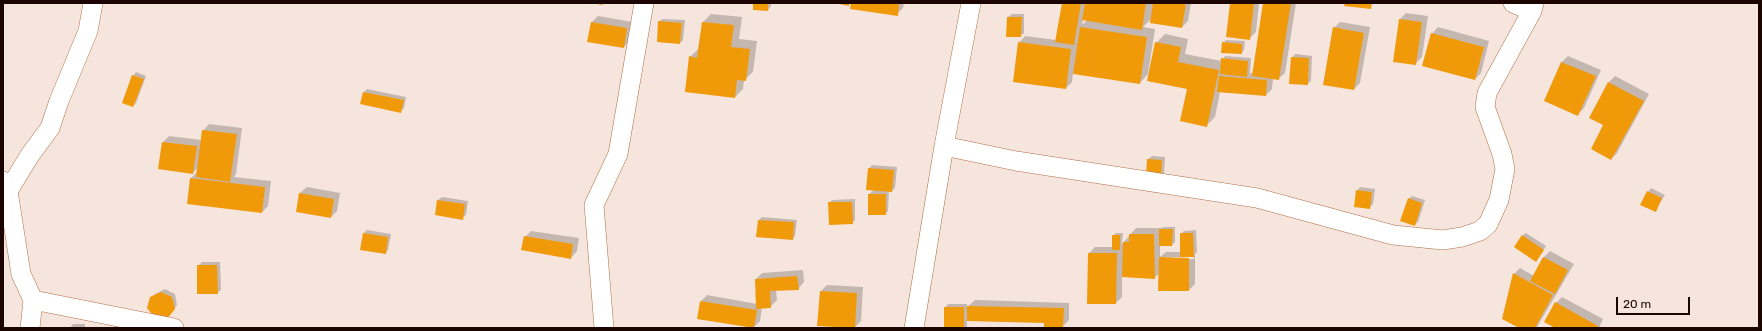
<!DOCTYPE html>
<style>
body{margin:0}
#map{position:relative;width:1762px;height:331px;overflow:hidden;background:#f5e5dd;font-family:Rubik,sans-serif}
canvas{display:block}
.frame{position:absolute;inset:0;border:4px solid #1c0500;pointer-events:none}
.scale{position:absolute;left:1616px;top:297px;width:74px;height:18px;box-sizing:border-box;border:2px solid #1c0500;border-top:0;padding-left:5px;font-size:12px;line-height:14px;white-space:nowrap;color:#1c0500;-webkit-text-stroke:3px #f5e5dd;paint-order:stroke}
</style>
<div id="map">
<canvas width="1762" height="331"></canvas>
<div class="frame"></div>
<div class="scale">20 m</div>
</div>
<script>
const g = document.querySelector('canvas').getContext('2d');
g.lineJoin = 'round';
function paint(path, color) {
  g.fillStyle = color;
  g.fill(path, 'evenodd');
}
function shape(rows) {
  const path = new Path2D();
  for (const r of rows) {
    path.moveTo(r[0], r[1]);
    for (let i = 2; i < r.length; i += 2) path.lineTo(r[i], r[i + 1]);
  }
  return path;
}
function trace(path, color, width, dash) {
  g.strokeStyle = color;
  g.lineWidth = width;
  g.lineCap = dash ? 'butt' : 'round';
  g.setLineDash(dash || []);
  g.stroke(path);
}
paint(shape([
 [754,3,771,3,771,6,768,10],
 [852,3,904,3,903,8,897,14],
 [1063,3,1191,3,1188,21,1182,27,1151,19,1143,27,1155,29,1148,74,1140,83,1073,73,1072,82,1066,88,1019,43,1025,36,1056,40],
 [1083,20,1087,20,1082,25],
 [1231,3,1259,3,1256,32,1249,39],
 [1264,3,1296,3,1285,73,1278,79,1273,78,1272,89,1266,95,1220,92,1215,117,1207,125,1188,88,1156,43,1165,34,1188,39,1185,54,1222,61,1225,56,1251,58,1250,73,1253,73],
 [1406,13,1428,16,1422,57,1416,63,1400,19],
 [711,14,742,17,739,39,757,41,753,72,744,80,743,89,735,97,686,91,690,57,698,49,703,22],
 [1012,14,1024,14,1024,33,1020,36,1008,17],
 [598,16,633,22,630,40,624,47,591,23],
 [662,19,685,20,683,40,680,43,659,22],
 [1340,22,1370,27,1360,83,1354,89,1334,28],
 [1438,27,1489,41,1481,73,1475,79,1432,34],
 [1226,40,1245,41,1244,50,1241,53,1223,43],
 [1295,54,1312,56,1311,81,1307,84,1292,58],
 [1568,56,1601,70,1584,108,1578,114,1545,100,1562,62],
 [136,72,146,76,136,103,133,106,133,76],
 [1615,76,1649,94,1617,153,1611,159,1605,125,1590,117,1609,82],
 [367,89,406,97,404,108,400,112,364,92],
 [209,124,242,128,236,174,234,177,271,181,268,206,262,212,191,178,197,172,198,167,193,173,159,168,163,142,169,136,202,140,203,131],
 [1152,156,1165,157,1164,174,1160,177,1148,159],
 [872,165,897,167,895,188,892,191,889,191,888,211,885,214,869,194,874,190,869,169],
 [307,187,340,193,337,211,331,217,297,211,300,193],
 [1360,187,1375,189,1373,204,1370,207,1357,191],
 [1651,188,1665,195,1655,211,1648,192],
 [1412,196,1425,200,1418,222,1414,225,1409,199],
 [442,197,468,201,466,215,462,218,436,214,438,200],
 [855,199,855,220,852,223,829,203,832,200],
 [762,217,797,220,795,236,792,239,757,237,759,220],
 [1163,227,1175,227,1175,242,1172,245,1160,245,1160,257,1166,252,1181,252,1181,234,1184,231,1196,230,1197,252,1195,254,1195,284,1189,290,1160,273,1154,278,1122,276,1122,297,1116,303,1089,253,1095,247,1113,247,1113,236,1116,233,1123,233,1122,244,1136,228,1161,228],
 [1164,257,1194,257,1194,259,1164,259],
 [367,230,391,234,388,250,385,253,364,233],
 [531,231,579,238,577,251,571,258,525,237],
 [1526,233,1546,246,1539,257,1522,236],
 [1550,251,1574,264,1537,327,1521,328,1514,274,1520,268,1534,276,1544,257],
 [202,262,220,262,221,290,217,293,198,266],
 [803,270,804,282,798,289,776,290,777,300,770,307,762,307,760,321,754,327,701,301,707,295,757,304,756,279,762,273],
 [827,285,863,287,861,321,855,327,821,291],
 [165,289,175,294,177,305,170,314,151,298,155,294],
 [1562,297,1603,319,1599,328,1558,328,1556,303],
 [975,300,1069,303,1069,320,1063,326,1045,322,967,320,967,326,966,328,945,328,945,308,948,304,967,304,967,307],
 [73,324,85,324,85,328,70,328]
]), '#0003');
paint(shape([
 [591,3,603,3,603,5],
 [753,3,768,3,768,11,753,10],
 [834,3,849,3,849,6],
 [851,3,899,3,898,16,850,9],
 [1062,3,1081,3,1074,45,1055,42],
 [1085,3,1146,3,1142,30,1082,20],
 [1153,3,1186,3,1182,28,1150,23],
 [1230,3,1254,3,1250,40,1226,37],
 [1263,3,1291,3,1279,80,1252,76],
 [1345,3,1372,3,1371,9,1344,6],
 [1007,17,1022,17,1021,37,1006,37],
 [1399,19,1422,22,1416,65,1393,62],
 [658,21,682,23,680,44,657,42],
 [591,22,627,28,624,48,587,42],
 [702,22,734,25,731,47,750,49,746,81,737,80,735,98,685,92,689,56,697,58],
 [1080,27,1147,37,1140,84,1073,74],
 [1333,27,1364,33,1354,90,1323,85],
 [1431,33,1484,47,1475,80,1422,66],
 [1018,42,1071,49,1066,89,1013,82],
 [1155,42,1181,47,1178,62,1219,70,1207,127,1180,121,1187,89,1147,81],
 [1222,42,1242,44,1242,54,1221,53],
 [1291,57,1309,58,1308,85,1289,84],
 [1221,58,1248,61,1247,77,1220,74],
 [1561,62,1596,76,1578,116,1544,101],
 [132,75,144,79,133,107,122,103],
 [1219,76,1267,80,1266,96,1217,92],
 [1608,82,1644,101,1611,160,1591,149,1603,125,1589,118],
 [363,92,404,100,401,113,360,104],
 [202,130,237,134,230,182,196,177],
 [162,142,197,146,193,174,158,169],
 [1147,159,1162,160,1161,178,1146,177],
 [868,168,894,170,892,192,866,190],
 [190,178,265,187,262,213,187,204],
 [1356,190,1372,192,1370,209,1354,207],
 [1647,191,1662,198,1656,212,1640,205],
 [299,193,334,199,331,218,296,212],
 [868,194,886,194,886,215,868,215],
 [1408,198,1422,203,1415,226,1400,221],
 [437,200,465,204,463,220,435,215],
 [828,202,852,202,853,224,829,225],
 [758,220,794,222,793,240,756,237],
 [1159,229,1173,229,1172,246,1159,246],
 [363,233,388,237,386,254,360,250],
 [1180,233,1193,233,1194,257,1180,257],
 [1129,234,1154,234,1155,279,1122,277,1123,242,1129,242],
 [1112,235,1120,235,1120,250,1112,250],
 [1522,235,1544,250,1536,262,1514,247],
 [524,236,573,244,571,259,521,250],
 [1088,253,1117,253,1116,304,1087,304],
 [1159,257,1189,258,1189,291,1158,291],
 [1543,257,1568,270,1555,294,1530,281],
 [197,265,217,265,218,294,197,294],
 [1513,273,1553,295,1535,328,1519,328,1502,319],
 [797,276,799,290,770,291,771,308,756,309,755,279],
 [820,291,857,293,855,328,817,326],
 [161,292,172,297,175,309,167,319,155,318,147,308,150,297],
 [700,301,757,310,754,328,697,319],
 [1555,302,1598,326,1597,328,1555,328,1544,322],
 [967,306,1064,308,1063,327,1044,327,1044,323,967,321],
 [944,307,964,307,964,328,944,328]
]), '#f09a09');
const minor = shape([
 [1513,3,1532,11],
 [944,146,1016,161,1257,198,1393,235,1443,240,1462,237,1480,231,1488,224,1499,200,1505,169,1502,154,1485,107,1487,93,1532,11,1534,3],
 [3,181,8,191,21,274,33,300,30,328],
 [8,191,30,155,50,128,59,101,88,31,93,3],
 [33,300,174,328],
 [604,328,594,205,618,154,644,3],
 [914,328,944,146,971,3]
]);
trace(minor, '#b36f49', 20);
trace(minor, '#fff', 19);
</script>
